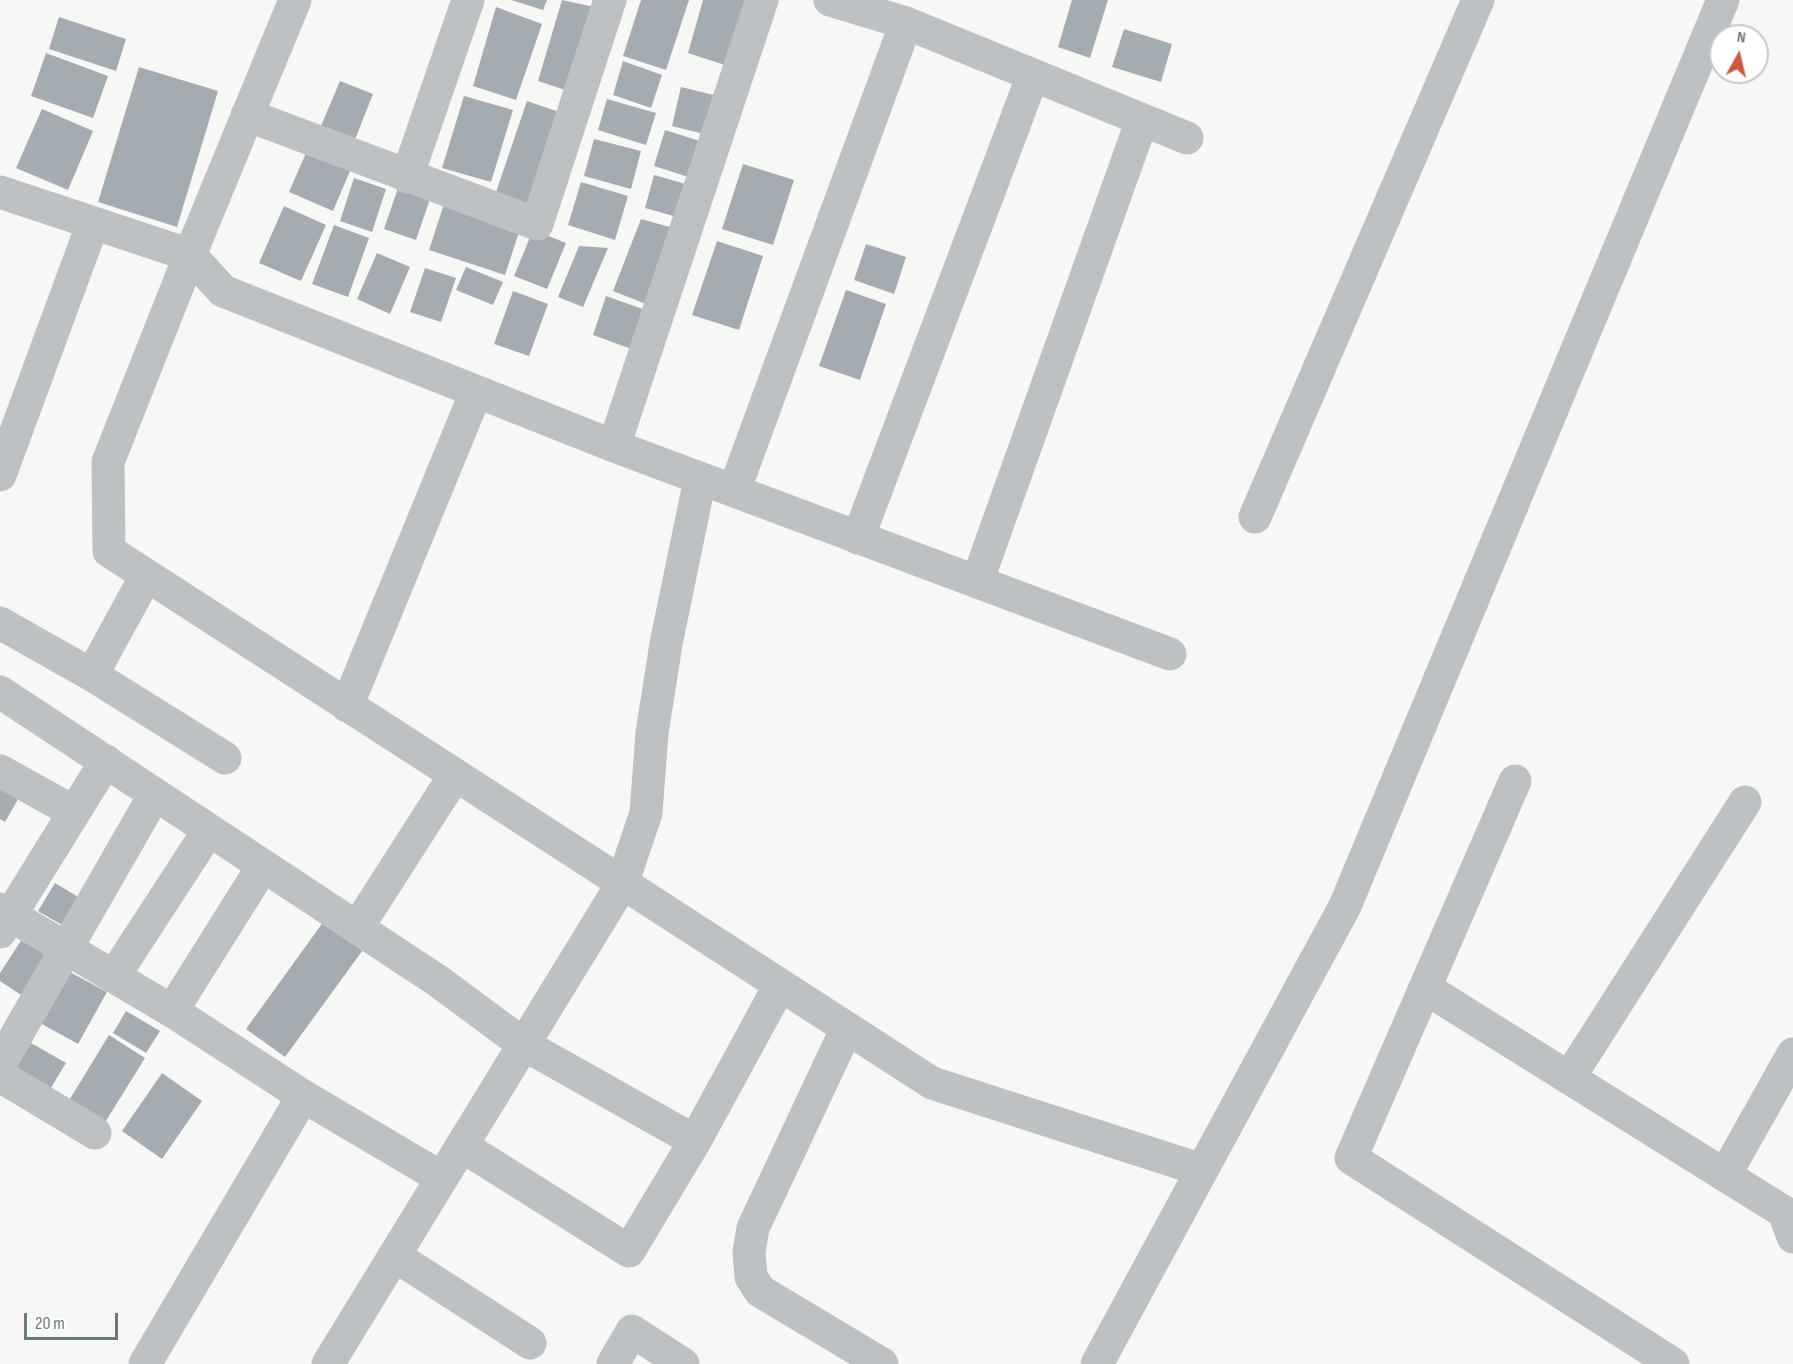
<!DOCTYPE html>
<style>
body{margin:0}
#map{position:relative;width:1793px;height:1364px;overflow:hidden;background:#f7f7f5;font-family:"Sofia Sans Condensed",sans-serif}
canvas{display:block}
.north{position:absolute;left:1709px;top:24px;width:60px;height:60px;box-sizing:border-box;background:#fff;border:2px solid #c3c9cd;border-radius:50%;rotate:8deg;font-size:16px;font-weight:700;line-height:24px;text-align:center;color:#6a7882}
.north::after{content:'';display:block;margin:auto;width:21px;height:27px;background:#cd5a3f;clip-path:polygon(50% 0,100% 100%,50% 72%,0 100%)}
.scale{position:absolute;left:24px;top:1313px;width:94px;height:27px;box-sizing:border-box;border:3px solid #6a7882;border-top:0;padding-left:8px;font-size:18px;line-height:21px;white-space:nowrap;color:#6a7882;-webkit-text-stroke:4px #fff;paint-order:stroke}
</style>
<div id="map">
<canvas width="1793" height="1364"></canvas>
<div class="north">N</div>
<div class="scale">20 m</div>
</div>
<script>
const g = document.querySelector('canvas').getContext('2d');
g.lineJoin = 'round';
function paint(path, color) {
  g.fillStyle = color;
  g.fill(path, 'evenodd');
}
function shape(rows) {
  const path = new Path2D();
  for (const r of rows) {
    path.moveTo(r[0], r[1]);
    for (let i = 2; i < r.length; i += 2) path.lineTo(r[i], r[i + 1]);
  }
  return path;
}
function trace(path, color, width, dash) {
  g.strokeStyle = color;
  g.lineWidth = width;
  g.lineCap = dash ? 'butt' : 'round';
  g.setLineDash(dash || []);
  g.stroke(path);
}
paint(shape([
 [511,0,547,0,543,10],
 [562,0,599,8,571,92,538,81],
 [641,0,689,0,666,70,623,56],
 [703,0,752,0,731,67,688,53],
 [1072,0,1108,0,1090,58,1058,47],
 [496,7,542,24,516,100,473,86],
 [59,17,126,39,116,71,49,49],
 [1124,29,1172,44,1161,82,1112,67],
 [46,53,108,76,93,118,31,96],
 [623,61,662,75,651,108,613,95],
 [139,67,218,91,177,227,98,202],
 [340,81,373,94,352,147,318,133],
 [681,87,722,97,712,136,672,126],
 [464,96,513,110,491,182,442,168],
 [607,99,656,113,646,145,598,130],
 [527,101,562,113,534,209,495,195],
 [42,109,93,131,68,190,16,168],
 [665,130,706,143,695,179,654,166],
 [594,139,641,151,631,189,584,176],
 [309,146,353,164,333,211,289,192],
 [743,164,794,180,773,245,722,229],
 [654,175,693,186,684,219,645,208],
 [354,178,386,189,372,232,340,221],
 [581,182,628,196,615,240,568,225],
 [398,188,430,199,416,240,384,229],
 [444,204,520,229,505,275,429,250],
 [284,206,326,225,301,281,259,263],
 [641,219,677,229,646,304,613,291],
 [334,225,369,238,348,297,312,284],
 [533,230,566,243,547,289,514,276],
 [717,241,763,256,739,330,692,315],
 [866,244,906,257,894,294,854,280],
 [579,246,608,248,583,307,558,297],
 [377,253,410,267,390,314,357,299],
 [466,267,503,282,493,305,456,290],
 [425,268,456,278,441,322,410,312],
 [846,290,886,304,860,380,819,366],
 [513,291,548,304,529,356,494,344],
 [606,296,651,312,637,351,593,335],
 [0,783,21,794,5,822,0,819],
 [55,883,85,901,69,929,38,911],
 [329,914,368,943,285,1057,246,1029],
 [24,936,55,956,27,999,0,981,0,973],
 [68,971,107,992,78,1044,40,1023],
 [126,1011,160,1031,146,1053,113,1033],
 [109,1035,145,1058,104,1124,68,1102],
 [31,1043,66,1063,49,1091,14,1071],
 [162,1073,202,1101,162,1159,122,1131]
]), '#a5acb1');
trace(shape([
 [295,0,190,255,108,462,109,551,932,1083,1202,1170],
 [830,0,906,23,1187,138],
 [247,115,537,224,610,0],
 [407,177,468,0],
 [0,192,190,255,223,291,614,446,1170,654],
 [614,446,762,0],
 [0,475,93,223],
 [734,491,906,23],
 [1255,517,1478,0],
 [858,538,1033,75],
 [146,576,92,675,225,758],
 [977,582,1142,120],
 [0,623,92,675],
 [0,692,438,981,523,1044,695,1141],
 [347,706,476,392],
 [0,771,74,812],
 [1515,781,1351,1158,1673,1364],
 [0,909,172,1011,303,1096,145,1364],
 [357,928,455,775],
 [0,932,106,761],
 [114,976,209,830],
 [1425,988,1784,1212,1793,1237],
 [172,1011,263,866],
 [847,1028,753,1228,749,1252,751,1277,760,1291,882,1364],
 [0,1064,155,794],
 [0,1076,95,1133],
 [1569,1078,1745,802],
 [303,1096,442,1178],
 [462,1146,629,1251,695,1141,780,985],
 [1725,1175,1793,1054],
 [395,1256,530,1343],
 [328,1364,622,884,646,813,652,733,666,644,700,479],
 [613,1364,632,1331,683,1364],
 [1097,1364,1345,906,1723,0]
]), '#bdc1c4', 33);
</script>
